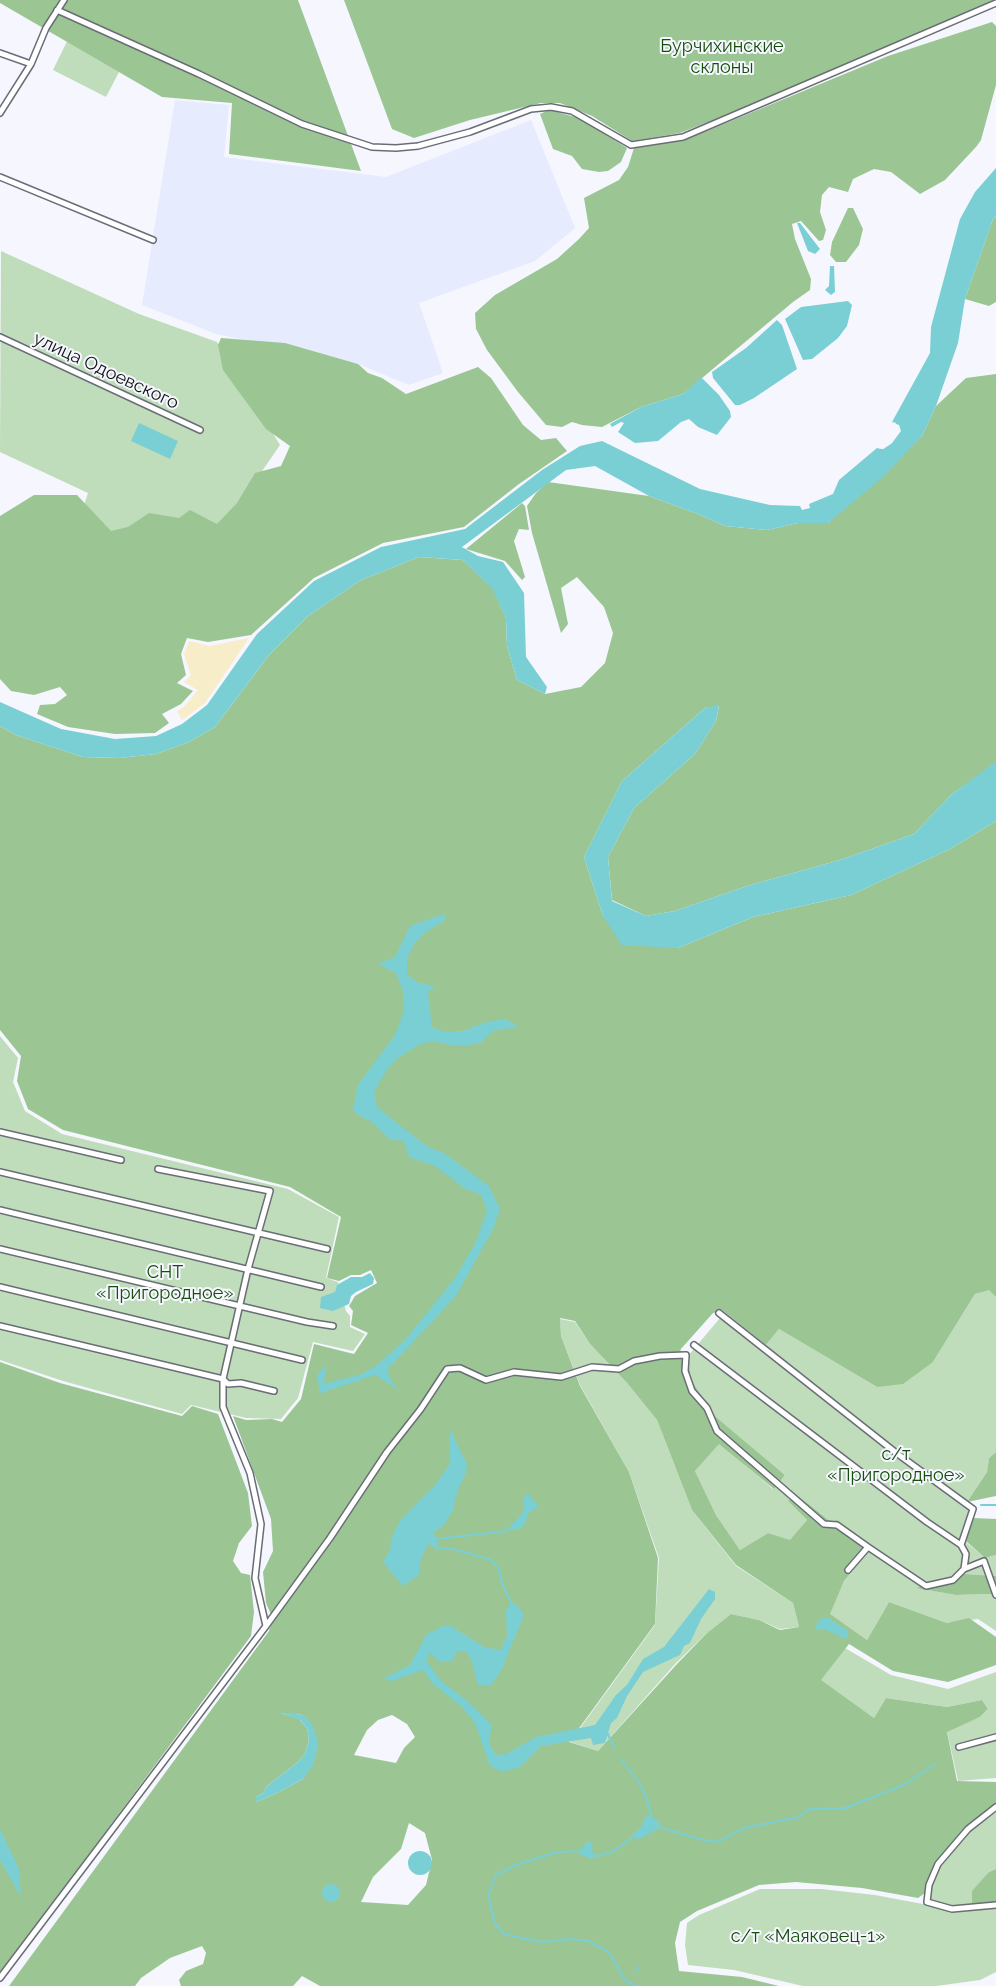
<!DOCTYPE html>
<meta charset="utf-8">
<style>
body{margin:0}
canvas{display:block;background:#f5f6fe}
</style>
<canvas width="996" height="1986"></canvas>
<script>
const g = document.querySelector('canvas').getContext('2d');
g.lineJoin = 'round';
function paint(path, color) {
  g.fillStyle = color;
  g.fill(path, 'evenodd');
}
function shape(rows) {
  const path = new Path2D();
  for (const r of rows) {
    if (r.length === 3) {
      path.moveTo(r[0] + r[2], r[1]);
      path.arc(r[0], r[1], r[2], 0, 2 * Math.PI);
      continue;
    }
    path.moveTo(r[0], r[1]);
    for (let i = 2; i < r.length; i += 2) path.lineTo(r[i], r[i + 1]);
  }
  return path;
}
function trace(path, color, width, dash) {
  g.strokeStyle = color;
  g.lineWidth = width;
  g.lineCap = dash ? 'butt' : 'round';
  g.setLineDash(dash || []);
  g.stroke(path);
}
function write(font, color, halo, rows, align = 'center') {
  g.font = font + ' Raleway,sans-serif';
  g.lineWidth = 4;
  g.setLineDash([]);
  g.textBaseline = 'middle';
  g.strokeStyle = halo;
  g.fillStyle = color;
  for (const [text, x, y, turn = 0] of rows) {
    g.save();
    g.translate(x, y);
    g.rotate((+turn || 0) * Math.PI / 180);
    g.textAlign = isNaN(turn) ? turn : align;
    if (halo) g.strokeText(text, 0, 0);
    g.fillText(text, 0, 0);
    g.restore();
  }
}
paint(shape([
 [175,100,229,105,224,157,386,177,531,120,575,228,535,261,419,303,443,373,409,385,358,364,216,334,142,305]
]), '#e7ebfe');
paint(shape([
 [77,21,132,47,106,97,53,70],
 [1,251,139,314,217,342,280,445,210,547,77,527,88,493,0,452],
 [0,1036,18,1058,13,1082,25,1111,62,1134,288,1189,339,1217,326,1278,338,1282,346,1311,350,1316,350,1327,365,1334,353,1351,313,1342,298,1398,281,1419,246,1418,191,1405,182,1414,63,1381,0,1360],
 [989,1289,996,1297,996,1452,989,1458,987,1472,967,1502,974,1518,967,1530,967,1543,985,1558,996,1555,996,1576,965,1574,918,1588,956,1595,991,1594,996,1599,996,1631,978,1619,947,1623,889,1602,867,1640,829,1614,844,1581,872,1547,831,1522,796,1494,789,1502,807,1520,790,1541,768,1533,740,1550,716,1515,695,1471,719,1443,773,1489,785,1475,716,1417,691,1380,688,1356,720,1318,756,1347,766,1345,779,1329,877,1387,933,1362,975,1294],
 [560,1319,575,1322,590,1344,627,1383,657,1420,692,1510,736,1566,793,1603,799,1627,780,1629,759,1620,731,1614,707,1633,676,1663,598,1751,570,1742,655,1625,659,1558,629,1472,580,1385,561,1336],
 [845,1648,891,1675,948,1689,996,1672,996,1778,958,1781,947,1731,980,1717,988,1709,982,1700,947,1707,886,1698,874,1718,820,1680],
 [996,1812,996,1869,989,1872,972,1905,973,1910,996,1907,996,1972,980,1980,936,1986,803,1986,734,1970,688,1965,685,1945,687,1923,699,1915,760,1889,821,1889,875,1895,928,1905,934,1880,941,1864,970,1830]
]), '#c0ddbb');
paint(shape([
 [0,0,298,0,361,171,229,154,232,103,162,97,0,3],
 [344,0,996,0,712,125,708,122,680,133,632,141,592,116,560,103,541,103,470,120,414,138,392,129],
 [992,22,996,26,996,85,981,140,976,147,945,180,920,194,891,172,874,169,853,179,848,192,829,187,822,195,820,212,826,230,823,240,819,241,801,221,792,224,795,239,811,279,810,290,793,302,683,394,641,407,602,427,582,425,572,422,562,427,546,425,518,392,487,350,476,329,475,313,495,295,557,259,579,239,589,228,584,198,619,180,628,167,634,148,685,140,888,56],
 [549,110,579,118,627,148,621,162,608,171,599,172,582,169,572,156,553,149,540,114],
 [848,208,853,208,863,229,859,245,846,262,836,262,830,255,832,242],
 [996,216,996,302,989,306,965,299,993,219],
 [221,338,285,343,358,364,368,373,382,378,406,394,478,367,491,378,523,425,541,440,556,438,567,451,519,484,464,527,383,543,314,578,251,635,208,642,187,638,181,654,186,675,177,683,193,691,181,704,162,714,169,723,155,733,115,734,68,727,37,714,40,705,55,704,67,695,60,687,34,695,11,691,0,679,0,516,34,495,77,495,111,531,128,527,149,513,179,518,190,510,217,524,237,503,255,473,281,466,290,446,266,429,223,370,218,345],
 [996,374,996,763,952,794,914,834,840,860,747,886,675,911,646,916,612,900,608,857,634,808,695,754,716,721,719,706,705,708,622,781,584,857,603,916,678,948,753,917,851,895,950,849,996,821,996,1297,989,1290,975,1294,933,1362,903,1384,877,1387,779,1329,766,1345,722,1310,713,1313,680,1350,688,1356,691,1380,716,1417,785,1475,774,1489,719,1444,695,1471,716,1515,740,1550,768,1533,790,1540,807,1520,788,1501,796,1494,831,1522,837,1520,872,1547,844,1581,830,1614,867,1640,889,1602,947,1623,969,1618,996,1637,996,1665,948,1682,893,1671,849,1644,821,1680,874,1718,886,1698,947,1707,982,1700,988,1709,980,1717,947,1732,957,1781,996,1782,996,1803,966,1826,938,1860,925,1893,918,1898,862,1888,796,1882,759,1885,697,1911,680,1922,675,1943,679,1971,742,1977,779,1986,320,1986,302,1976,293,1986,181,1986,179,1980,186,1971,203,1964,206,1953,202,1946,170,1958,141,1978,135,1986,9,1986,269,1631,272,1617,266,1603,263,1572,273,1551,271,1519,233,1416,246,1420,272,1419,282,1422,301,1399,314,1344,354,1354,368,1333,351,1325,353,1311,349,1306,355,1296,377,1283,371,1270,360,1275,351,1275,339,1281,327,1278,341,1217,290,1187,63,1130,28,1109,17,1081,21,1056,0,1030,0,726,16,735,83,757,119,758,156,754,189,742,215,727,269,655,308,616,361,580,419,557,463,560,493,588,506,618,507,646,517,680,545,694,581,687,605,663,613,633,604,607,577,577,561,588,568,624,561,633,532,533,527,506,536,493,548,482,649,496,698,514,725,526,767,530,798,523,828,523,922,436,936,406,966,378],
 [560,1318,575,1321,590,1344,627,1383,657,1420,692,1510,736,1565,793,1603,799,1627,780,1630,759,1620,731,1614,707,1633,677,1664,598,1751,569,1742,655,1624,658,1558,629,1472,580,1386,561,1336],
 [281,1713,303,1715,317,1750,303,1779,279,1792,256,1802,256,1797,263,1793,267,1786,298,1762,305,1754,309,1740,307,1728,299,1719],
 [392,1715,407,1724,415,1737,404,1748,396,1763,354,1755,367,1730,378,1720],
 [409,1823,425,1833,432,1860,426,1885,408,1905,361,1902,373,1877,401,1849],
 [522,503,525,506,529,530,519,529,514,541,525,577,522,580,505,561,466,549],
 [0,1362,60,1383,182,1416,192,1406,218,1414,248,1493,252,1526,239,1543,233,1561,241,1573,250,1575,254,1612,251,1636,0,1974],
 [996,1452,996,1496,967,1502,987,1472,989,1458],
 [974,1518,996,1519,996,1555,985,1558,967,1542,967,1530],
 [965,1574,996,1576,996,1599,991,1594,956,1595,916,1588],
 [996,1869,996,1902,972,1905,972,1891,989,1872]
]), '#9bc694');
paint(shape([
 [249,638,205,703,182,720,177,711,185,706,198,690,184,682,191,675,184,654,189,641,210,646]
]), '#f7edc8');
paint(shape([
 [996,168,996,216,993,219,965,299,958,343,936,406,922,436,883,477,828,523,798,523,767,530,725,526,698,514,649,496,595,466,566,470,462,547,478,556,503,562,524,593,526,657,547,687,545,694,517,680,507,646,506,618,492,588,463,560,419,557,361,580,308,616,269,655,215,727,189,742,156,754,119,758,83,757,16,735,0,726,0,702,61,729,115,739,156,736,182,724,207,705,257,634,314,581,381,547,465,529,542,470,580,446,602,441,700,489,770,505,800,506,802,510,810,508,809,504,833,494,839,480,877,448,883,449,892,443,896,423,892,422,930,353,931,327,960,219,975,192],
 [797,223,800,223,820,249,815,254,808,251],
 [830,266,834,266,835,292,831,295,825,290,829,286],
 [848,301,852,305,847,326,838,338,812,359,803,360,785,319,801,307],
 [777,320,782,325,797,369,754,398,740,405,735,405,713,378,712,372,746,348],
 [701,377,719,395,730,411,731,417,717,435,698,427,689,419,681,422,658,441,635,443,618,432,624,423,621,422,612,427,610,424,641,407,683,394],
 [139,423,178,441,170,459,131,441],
 [719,705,716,721,695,754,634,808,608,857,612,901,646,916,675,911,747,886,840,860,914,834,952,794,994,763,996,763,996,821,950,849,851,895,753,917,678,948,622,945,603,916,584,857,622,781,705,708],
 [444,914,446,919,423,934,414,944,407,959,407,975,419,983,435,986,428,992,432,1027,444,1032,463,1031,487,1022,506,1019,518,1027,492,1031,482,1042,469,1045,451,1045,433,1041,419,1045,398,1058,386,1071,374,1092,377,1107,397,1123,428,1147,444,1153,489,1186,500,1209,493,1229,456,1296,387,1370,391,1381,400,1391,375,1375,320,1393,317,1376,326,1364,324,1384,362,1374,376,1366,405,1340,455,1278,476,1242,487,1210,481,1195,464,1188,435,1166,409,1157,404,1141,389,1139,372,1122,360,1116,353,1110,358,1085,395,1035,404,1011,403,991,396,973,378,964,395,957,410,926],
 [370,1273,374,1278,373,1284,356,1292,351,1296,349,1304,333,1311,320,1308,321,1297,335,1292,337,1285,351,1277,362,1277],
 [450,1430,467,1464,466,1473,457,1492,453,1510,444,1525,433,1533,437,1539,437,1550,429,1543,421,1558,419,1575,403,1586,383,1562,390,1550,392,1537,400,1521,434,1486,450,1464],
 [528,1493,533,1501,538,1503,536,1509,528,1513,525,1524,521,1528,506,1531,523,1513,524,1497],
 [709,1589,715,1592,715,1599,701,1619,690,1643,684,1646,680,1655,643,1672,627,1696,617,1718,611,1723,605,1743,593,1745,591,1738,541,1746,520,1767,503,1772,490,1766,475,1723,461,1706,432,1683,423,1670,392,1681,384,1678,410,1665,427,1634,445,1625,451,1626,484,1647,501,1650,507,1635,506,1610,511,1602,518,1606,524,1615,501,1671,491,1685,478,1685,472,1661,466,1651,457,1651,452,1661,439,1662,431,1653,426,1660,441,1681,465,1699,492,1725,489,1742,493,1751,497,1755,506,1754,536,1737,595,1725,616,1695,627,1685,643,1659,664,1647],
 [827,1617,848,1631,848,1636,846,1639,827,1630,815,1629,819,1620],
 [279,1712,303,1715,312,1724,317,1739,317,1750,313,1765,303,1779,279,1792,256,1802,256,1797,263,1793,267,1786,298,1762,305,1754,309,1740,307,1728,300,1720],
 [650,1816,658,1821,660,1827,640,1839,631,1837,642,1826,645,1817],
 [0,1829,19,1869,21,1897,0,1860],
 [589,1841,593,1845,591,1850,595,1855,592,1859,579,1854,585,1844],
 [420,1863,12],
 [331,1893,9]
]), '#7acfd4');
paint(shape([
 [891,422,899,425,901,431,892,443,883,449,877,448,875,447,882,446,893,437,886,432]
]), '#f5f6fe');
trace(shape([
 [981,1505,996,1505],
 [437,1539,506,1531],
 [437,1549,449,1548,492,1560,499,1570,502,1584,511,1602],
 [607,1732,614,1748],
 [621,1759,639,1783,647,1799,652,1818],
 [659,1827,699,1839,718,1842,744,1828,799,1817,809,1809,845,1808,904,1785,935,1764],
 [582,1851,557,1852,516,1865,496,1875,488,1896,495,1923,504,1934,521,1938,543,1942,570,1939,588,1941,609,1952,625,1980,636,1986],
 [593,1855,598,1856,614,1851,633,1837],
 [637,1972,638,1967]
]), '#7acfd4', 2);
const street = shape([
 [57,10,199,74,302,124,372,147,396,148,418,146,470,132,531,109,551,107,572,111,631,145,683,137,996,3],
 [0,53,31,64],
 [0,113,31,64,46,28,64,0],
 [0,177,153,240],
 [0,337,200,430],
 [0,1132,121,1160],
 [0,1172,327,1249],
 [0,1210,321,1287],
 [0,1249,307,1322,333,1326],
 [0,1287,302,1360],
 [719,1313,895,1452,973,1509,961,1545,966,1554,964,1569],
 [0,1326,223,1379,228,1384,241,1383,274,1391],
 [694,1345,927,1522,961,1545],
 [868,1547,926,1586,953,1580,964,1569,984,1561,996,1595],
 [266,1626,330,1538,387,1452,420,1410,447,1369,460,1368,486,1380,514,1372,561,1377,592,1367,619,1369,634,1361,660,1356,686,1355,685,1371,692,1391,707,1408,717,1431,824,1524,837,1525,868,1547,848,1570],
 [959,1747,996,1737],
 [996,1807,968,1829,938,1864,929,1885,927,1902,952,1909,996,1905],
 [0,1978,266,1626,255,1578,261,1524,250,1473,223,1407,223,1379,248,1269,270,1191,158,1169]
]);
trace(street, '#6a6d77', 8);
trace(street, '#fff', 5);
write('18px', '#154e0b', '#f5f6fe', [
 ["Бурчихинские",722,47],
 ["склоны",722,68],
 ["СНТ",165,1273],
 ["«Пригородное»",165,1294],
 ["с/т",896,1455],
 ["«Пригородное»",896,1476],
 ["с/т «Маяковец-1»",808,1937]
]);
write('18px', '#101115', '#f5f6fe', [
 ["улица Одоевского",106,371,25]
]);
</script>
